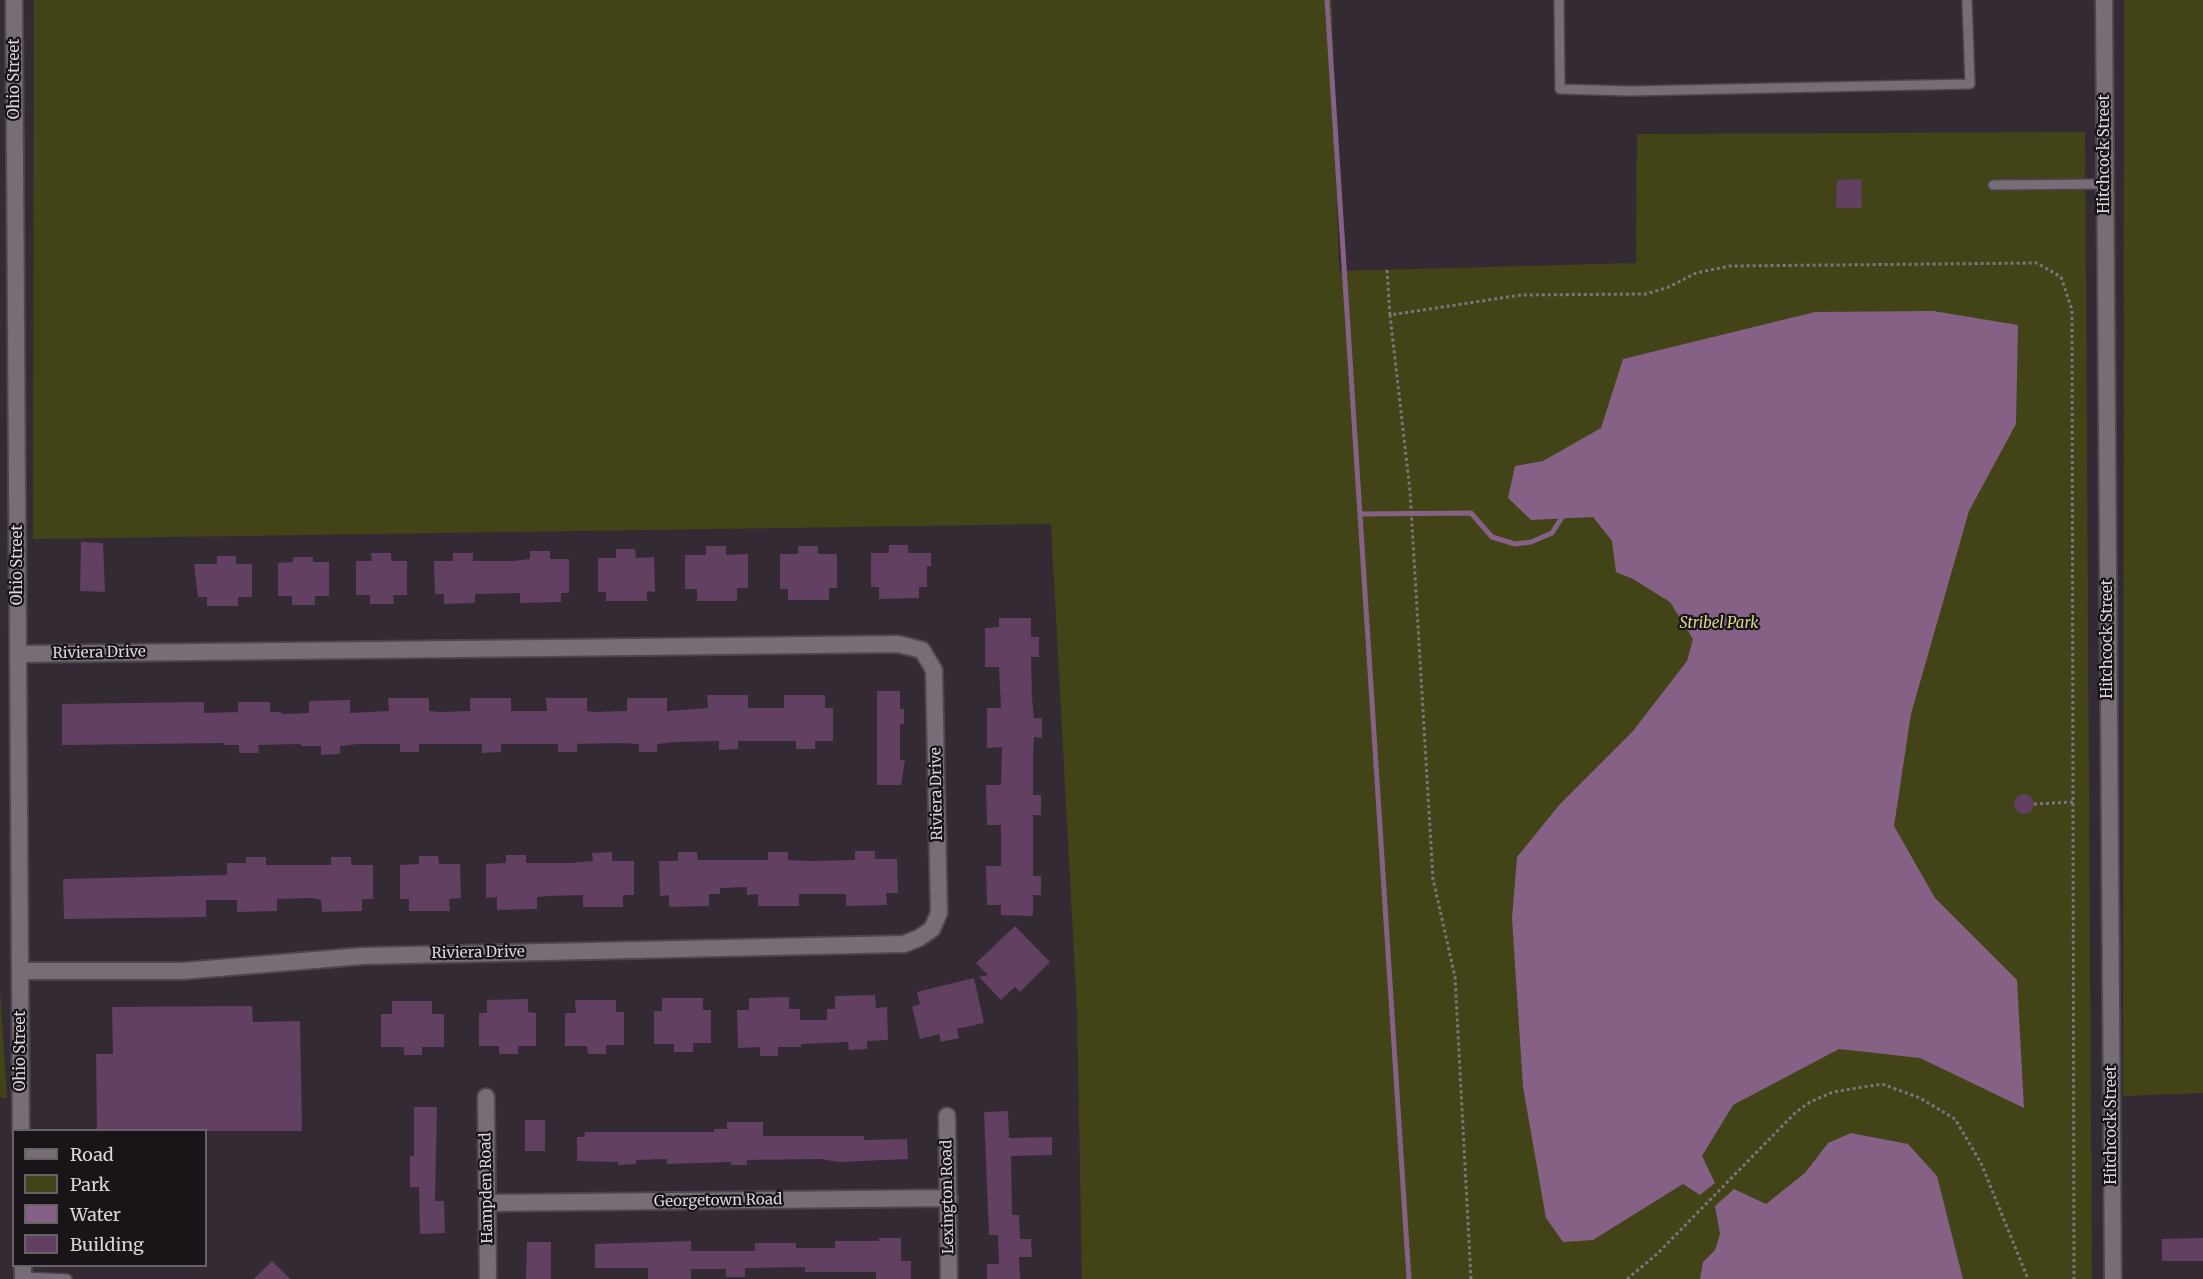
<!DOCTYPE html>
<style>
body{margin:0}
#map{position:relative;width:2203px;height:1279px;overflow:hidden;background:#332a33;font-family:Merriweather,serif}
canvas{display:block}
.legend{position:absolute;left:12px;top:1129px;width:195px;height:138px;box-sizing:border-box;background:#181418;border:2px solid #666266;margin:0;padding:8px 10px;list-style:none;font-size:18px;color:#dcd6dc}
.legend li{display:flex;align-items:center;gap:12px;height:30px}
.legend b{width:30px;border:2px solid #666266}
</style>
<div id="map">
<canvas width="2203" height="1279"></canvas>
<ul class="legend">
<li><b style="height:8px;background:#776d77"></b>Road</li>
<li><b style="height:16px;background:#434318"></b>Park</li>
<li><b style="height:16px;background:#846185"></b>Water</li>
<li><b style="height:16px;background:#614062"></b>Building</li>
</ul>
</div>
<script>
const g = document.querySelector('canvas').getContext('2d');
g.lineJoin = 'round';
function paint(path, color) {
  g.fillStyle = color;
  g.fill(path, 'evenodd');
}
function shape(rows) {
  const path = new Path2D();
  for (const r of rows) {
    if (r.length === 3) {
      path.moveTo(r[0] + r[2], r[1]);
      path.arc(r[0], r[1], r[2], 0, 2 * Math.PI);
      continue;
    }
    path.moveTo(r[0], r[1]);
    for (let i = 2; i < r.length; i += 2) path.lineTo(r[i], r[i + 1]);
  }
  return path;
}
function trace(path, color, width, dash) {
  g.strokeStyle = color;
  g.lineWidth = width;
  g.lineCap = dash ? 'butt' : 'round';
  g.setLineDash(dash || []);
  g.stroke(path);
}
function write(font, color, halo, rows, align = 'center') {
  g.font = font + ' Merriweather,serif';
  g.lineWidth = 4.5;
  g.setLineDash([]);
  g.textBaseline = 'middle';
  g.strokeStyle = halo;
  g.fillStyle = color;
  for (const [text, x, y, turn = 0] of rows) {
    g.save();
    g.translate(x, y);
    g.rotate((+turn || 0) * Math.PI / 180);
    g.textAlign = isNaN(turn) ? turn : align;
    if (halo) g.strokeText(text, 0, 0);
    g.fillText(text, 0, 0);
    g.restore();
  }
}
paint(shape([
 [34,0,1332,0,1339,271,1636,263,1637,134,2085,132,2092,1279,1082,1279,1077,1009,1051,524,33,539],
 [2124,0,2203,0,2203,1093,2123,1096],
 [0,987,7,1099,0,1097]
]), '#434318');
paint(shape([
 [1933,311,2018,325,2016,424,1969,511,1911,714,1894,826,1935,898,2017,980,2024,1108,1920,1058,1839,1049,1733,1105,1702,1156,1715,1183,1700,1195,1683,1184,1593,1240,1563,1242,1546,1218,1523,1087,1512,918,1517,857,1560,804,1633,731,1687,661,1693,639,1670,602,1633,579,1616,572,1612,541,1593,517,1531,520,1508,498,1515,466,1543,461,1601,428,1623,359,1815,312],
 [1851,1133,1908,1144,1937,1176,1963,1279,1700,1279,1703,1262,1715,1250,1720,1234,1715,1206,1734,1189,1766,1204,1805,1173,1828,1143]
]), '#846185');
trace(shape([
 [1327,0,1409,1279],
 [1360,514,1471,513,1492,537,1515,544,1531,542,1552,533,1561,519]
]), '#846185', 5);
paint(shape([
 [1861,179,1862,208,1836,208,1837,180],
 [81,542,103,543,105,592,80,591],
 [889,545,908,545,908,553,931,553,931,566,927,566,927,587,919,587,919,598,879,599,879,587,871,587,871,553,889,553],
 [706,546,726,546,726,555,748,554,748,588,737,588,737,601,697,601,697,589,685,589,685,555,706,555],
 [798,546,818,546,818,554,837,554,837,588,829,588,829,600,788,600,788,589,780,589,780,554,798,554],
 [616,549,635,549,636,558,654,557,655,592,647,591,647,601,606,601,606,592,598,592,598,558,616,558],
 [530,551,550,551,550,559,569,559,569,593,561,593,561,602,520,603,520,593,475,594,475,603,444,604,444,594,435,594,434,561,453,561,453,553,473,553,473,561,512,561,530,559],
 [371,553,391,553,391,561,407,561,407,595,393,595,394,604,370,604,370,595,356,595,356,561,372,561],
 [217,556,236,556,236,564,252,564,252,597,238,597,238,606,207,606,207,597,198,597,194,564,217,564],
 [293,557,313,557,313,562,329,562,329,596,315,596,315,605,292,605,292,596,278,596,278,563,293,562],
 [999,618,1031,618,1031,637,1039,637,1039,657,1031,657,1032,698,1034,718,1042,718,1042,738,1034,737,1033,757,1033,795,1041,795,1041,815,1033,815,1033,876,1041,876,1041,895,1033,895,1033,915,1030,916,1001,915,1001,905,987,905,986,866,1001,866,1001,825,987,825,986,785,1001,785,1002,747,987,748,987,708,1001,708,999,667,985,667,985,628,999,627],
 [877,691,900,691,900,709,904,709,904,724,900,724,900,760,905,760,901,785,877,785],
 [707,695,748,695,748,708,784,708,784,695,825,695,825,708,833,708,833,741,815,741,815,749,796,749,796,741,738,741,738,749,719,750,719,741,676,742,657,744,657,752,639,752,639,744,619,743,577,744,577,752,558,752,558,744,501,744,501,752,482,753,482,744,419,744,419,752,400,752,400,744,358,744,340,746,340,754,321,755,321,746,301,746,301,744,258,745,259,753,239,753,239,745,224,745,224,743,62,745,62,704,204,702,204,713,238,712,238,702,270,702,270,712,281,712,281,714,309,713,309,701,350,700,350,713,389,711,388,698,429,698,429,711,440,712,470,711,470,698,511,698,511,711,547,711,546,698,587,698,587,711,595,712,627,711,627,698,667,698,667,711,708,708],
 [2024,804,10],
 [855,851,875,851,875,859,897,859,898,893,886,893,887,905,846,906,846,894,799,894,799,906,758,906,758,894,747,895,747,887,720,888,720,894,709,894,709,906,669,907,669,895,660,896,659,861,678,861,678,852,697,852,698,860,768,860,768,852,788,852,788,860,810,861,855,860],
 [612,852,612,861,634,861,634,895,623,895,623,907,583,907,583,895,548,896,537,897,537,909,497,910,497,897,486,898,486,864,506,863,506,855,526,855,526,863,571,863,593,861,592,853],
 [419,856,438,856,439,864,460,864,461,898,449,899,450,911,409,911,409,899,400,899,400,865,419,864],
 [246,857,266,857,266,865,331,865,331,857,351,857,351,865,373,865,373,899,362,899,362,911,322,912,321,900,312,898,277,899,277,911,237,912,237,900,206,900,206,917,64,919,63,879,227,875,227,863,246,863],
 [1015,926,1050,962,1020,992,1015,987,1001,1000,979,977,988,975,976,963],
 [974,978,984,1023,957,1029,959,1038,941,1042,939,1034,920,1039,912,1007,920,1004,917,992],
 [875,995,876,1008,887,1007,888,1040,867,1041,867,1049,849,1050,848,1042,801,1044,801,1047,778,1047,778,1056,760,1056,760,1047,738,1048,737,1010,749,1010,749,998,789,997,789,1009,800,1009,800,1020,827,1020,827,1009,835,1009,835,996],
 [662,998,703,998,703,1010,711,1010,711,1043,693,1043,693,1052,674,1052,674,1044,654,1044,654,1011,662,1011],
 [528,999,528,1012,536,1013,536,1046,518,1046,518,1054,499,1054,499,1046,479,1046,479,1013,487,1013,487,1000],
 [575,1000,616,1000,616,1012,624,1012,624,1045,606,1045,606,1054,588,1054,587,1046,565,1046,565,1013,576,1013],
 [392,1001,432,1001,432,1014,444,1014,444,1047,422,1047,422,1055,404,1055,404,1047,381,1047,381,1014,392,1014],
 [252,1006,253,1022,300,1021,302,1131,97,1131,96,1054,113,1054,112,1007],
 [414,1107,437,1107,435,1201,444,1201,445,1233,420,1234,419,1187,410,1187,410,1156,414,1156],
 [1008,1111,1009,1138,1052,1137,1052,1155,1011,1156,1012,1215,1019,1215,1020,1239,1031,1239,1032,1257,1019,1257,1020,1279,987,1279,987,1264,999,1264,998,1235,989,1235,984,1112],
 [525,1120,545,1120,545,1151,525,1151],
 [727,1122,763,1122,763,1136,864,1136,864,1140,907,1139,908,1159,838,1162,822,1159,747,1160,747,1165,731,1165,731,1162,667,1164,667,1159,636,1160,636,1164,618,1165,618,1162,577,1161,577,1137,584,1137,585,1132,714,1132,714,1129,727,1129],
 [879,1238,901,1238,901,1261,911,1261,911,1279,876,1279,876,1272,805,1272,805,1267,745,1268,745,1277,726,1277,726,1269,691,1269,691,1279,648,1279,648,1268,595,1268,595,1244,691,1241,691,1251,755,1251,755,1243,796,1243,796,1248,835,1248,835,1241,879,1241],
 [2203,1238,2203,1261,2162,1261,2162,1239],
 [527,1242,551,1242,551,1279,526,1279],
 [272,1261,290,1279,254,1279]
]), '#614062');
const service = shape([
 [1559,0,1560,89,1630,91,1970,84,1967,0],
 [1993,185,2105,184],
 [23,1277,67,1279]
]);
const minor = shape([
 [19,654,898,644,922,650,934,670,939,913,932,929,919,938,904,944,363,956,182,971,21,971],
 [486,1097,488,1279],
 [947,1116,949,1279],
 [488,1203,949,1198]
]);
const tertiary = shape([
 [14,0,21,1130],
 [2104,0,2113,1279],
 [23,1266,23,1279]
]);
trace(service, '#4d454d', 12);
trace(minor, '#4d454d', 20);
trace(tertiary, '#4d454d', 20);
trace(shape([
 [1387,270,1390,315],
 [2034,804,2074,802],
 [1471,1279,1455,977,1433,879,1410,491,1390,315,1521,295,1646,294,1669,287,1696,273,1730,266,2037,263,2061,277,2072,310,2074,1279],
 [1627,1279,1656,1255,1796,1112,1810,1102,1833,1092,1882,1084,1920,1098,1955,1119,1981,1163,2028,1279]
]), '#7c757c', 3, [3, 3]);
trace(service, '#776d77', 9);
trace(minor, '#776d77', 16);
trace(tertiary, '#776d77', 16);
write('15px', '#dcd6dc', '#181418', [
 ["Ohio Street",15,79,-90],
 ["Hitchcock Street",2105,154,-90],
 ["Ohio Street",18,565,-90],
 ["Hitchcock Street",2108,639,-90],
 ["Riviera Drive",99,653,-1],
 ["Riviera Drive",937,794,-91],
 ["Riviera Drive",478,953,-1],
 ["Ohio Street",21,1051,-90],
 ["Hitchcock Street",2112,1125,-90],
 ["Hampden Road",487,1188,-91],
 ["Lexington Road",948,1197,-91],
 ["Georgetown Road",718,1201,-1]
]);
write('italic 15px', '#d8d98c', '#181418', [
 ["Stribel Park",1719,624]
]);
</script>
